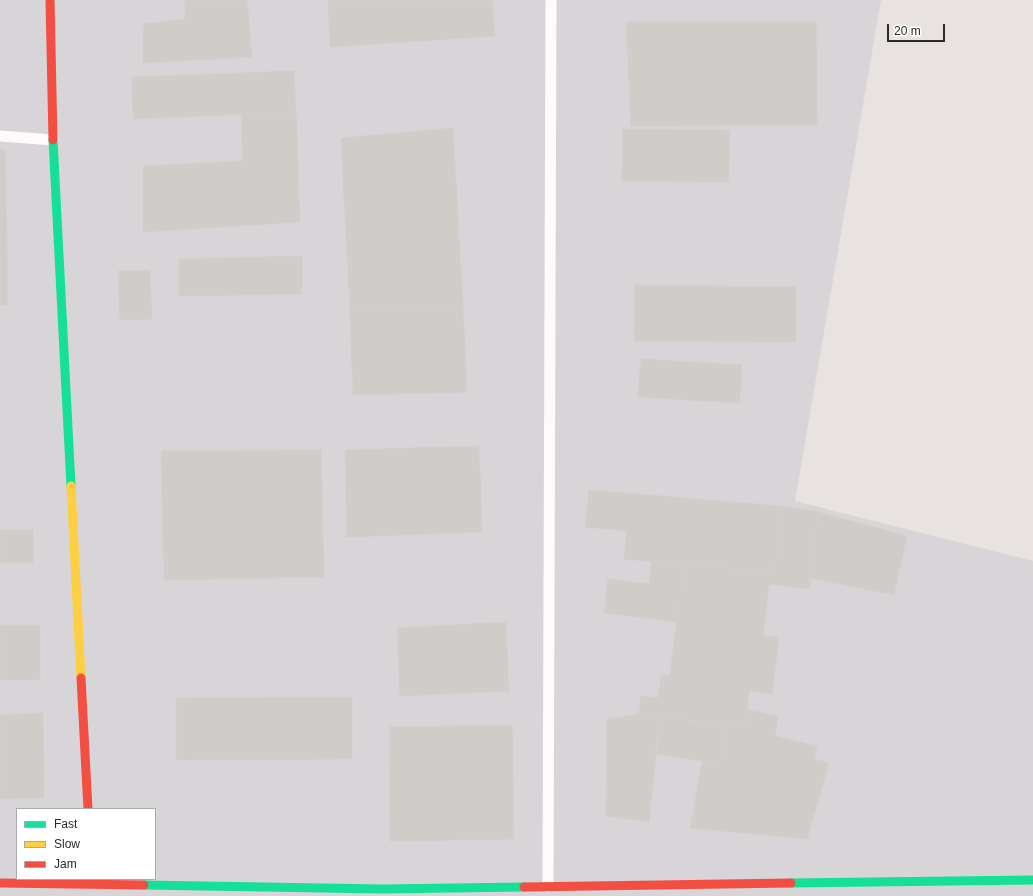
<!DOCTYPE html>
<style>
body{margin:0}
#map{position:relative;width:1033px;height:896px;overflow:hidden;background:#e8e3e0;font-family:Arial,sans-serif}
canvas{display:block}
.legend{position:absolute;left:16px;top:808px;width:140px;height:72px;box-sizing:border-box;background:#fff;border:1px solid #aaa;margin:0;padding:5px 7px;list-style:none;font-size:12px;color:#2a2a2a}
.legend li{display:flex;align-items:center;gap:8px;height:20px}
.legend b{width:20px;border:1px solid #aaa}
.scale{position:absolute;left:887px;top:24px;width:58px;height:18px;box-sizing:border-box;border:2px solid #2a2a2a;border-top:0;padding-left:5px;font-size:12px;line-height:14px;white-space:nowrap;color:#2a2a2a;-webkit-text-stroke:3px #fff;paint-order:stroke}
</style>
<div id="map">
<canvas width="1033" height="896"></canvas>
<ul class="legend">
<li><b style="height:5px;background:#16e098"></b>Fast</li>
<li><b style="height:5px;background:#ffcf43"></b>Slow</li>
<li><b style="height:5px;background:#f24e42"></b>Jam</li>
</ul>
<div class="scale">20 m</div>
</div>
<script>
const g = document.querySelector('canvas').getContext('2d');
g.lineJoin = 'round';
function paint(path, color) {
  g.fillStyle = color;
  g.fill(path, 'evenodd');
}
function shape(rows) {
  const path = new Path2D();
  for (const r of rows) {
    path.moveTo(r[0], r[1]);
    for (let i = 2; i < r.length; i += 2) path.lineTo(r[i], r[i + 1]);
  }
  return path;
}
function trace(path, color, width, dash) {
  g.strokeStyle = color;
  g.lineWidth = width;
  g.lineCap = dash ? 'butt' : 'round';
  g.setLineDash(dash || []);
  g.stroke(path);
}
paint(shape([
 [0,0,881,0,795,501,1033,561,1033,896,0,896],
 [17,809,155,809,155,879,17,879]
]), '#d7d5d7');
const building = shape([
 [185,0,247,0,252,57,143,63,144,24,185,19,185,0],
 [328,0,492,0,495,36,330,47,328,0],
 [626,22,816,22,817,125,631,126,626,22],
 [294,71,296,112,133,119,132,77,294,71],
 [296,112,300,222,143,232,143,166,243,161,241,114,296,112],
 [453,128,463,306,350,311,341,138,453,128],
 [623,129,730,130,728,182,622,181,623,129],
 [0,150,5,150,8,305,0,305,0,150],
 [302,256,302,294,179,296,179,259,302,256],
 [150,270,152,319,120,320,118,271,150,270],
 [635,285,796,287,796,342,634,341,635,285],
 [463,306,467,392,353,395,350,311,463,306],
 [641,359,742,365,740,403,638,397,641,359],
 [479,446,482,532,347,537,345,450,479,446],
 [321,450,324,577,164,580,161,451,321,450],
 [589,490,780,506,775,572,624,559,627,531,585,527,589,490],
 [780,506,818,512,809,589,769,584,763,636,779,637,772,694,749,691,745,727,639,714,641,696,658,698,661,675,670,676,684,564,775,572,780,506],
 [818,512,907,536,894,595,810,578,818,512],
 [0,530,33,530,33,563,0,563,0,530],
 [652,561,684,564,677,622,604,613,608,579,649,584,652,561],
 [506,622,509,691,400,696,397,628,506,622],
 [0,625,40,625,40,680,0,680,0,625],
 [352,697,352,759,176,760,176,698,352,697],
 [747,710,778,716,775,736,817,746,814,759,829,763,807,839,690,828,702,761,721,764,725,725,745,727,747,710],
 [43,713,44,798,0,799,0,715,43,713],
 [639,714,660,717,649,822,606,816,607,719,639,714],
 [660,717,725,725,721,764,655,754,660,717],
 [512,725,514,839,390,841,389,727,512,725]
]);
paint(building, '#cfccca');
trace(building, '#d3cfcc', 1);
trace(shape([
 [0,136,53,140],
 [548,886,551,0]
]), '#fcfbfa', 11);
trace(shape([
 [53,140,71,486],
 [791,883,1033,880],
 [144,885,382,889,524,887]
]), '#16e098', 9);
trace(shape([
 [71,486,81,678]
]), '#ffcf43', 9);
trace(shape([
 [50,0,53,140],
 [81,678,88,809],
 [0,883,144,885],
 [524,887,791,883]
]), '#f24e42', 9);
</script>
